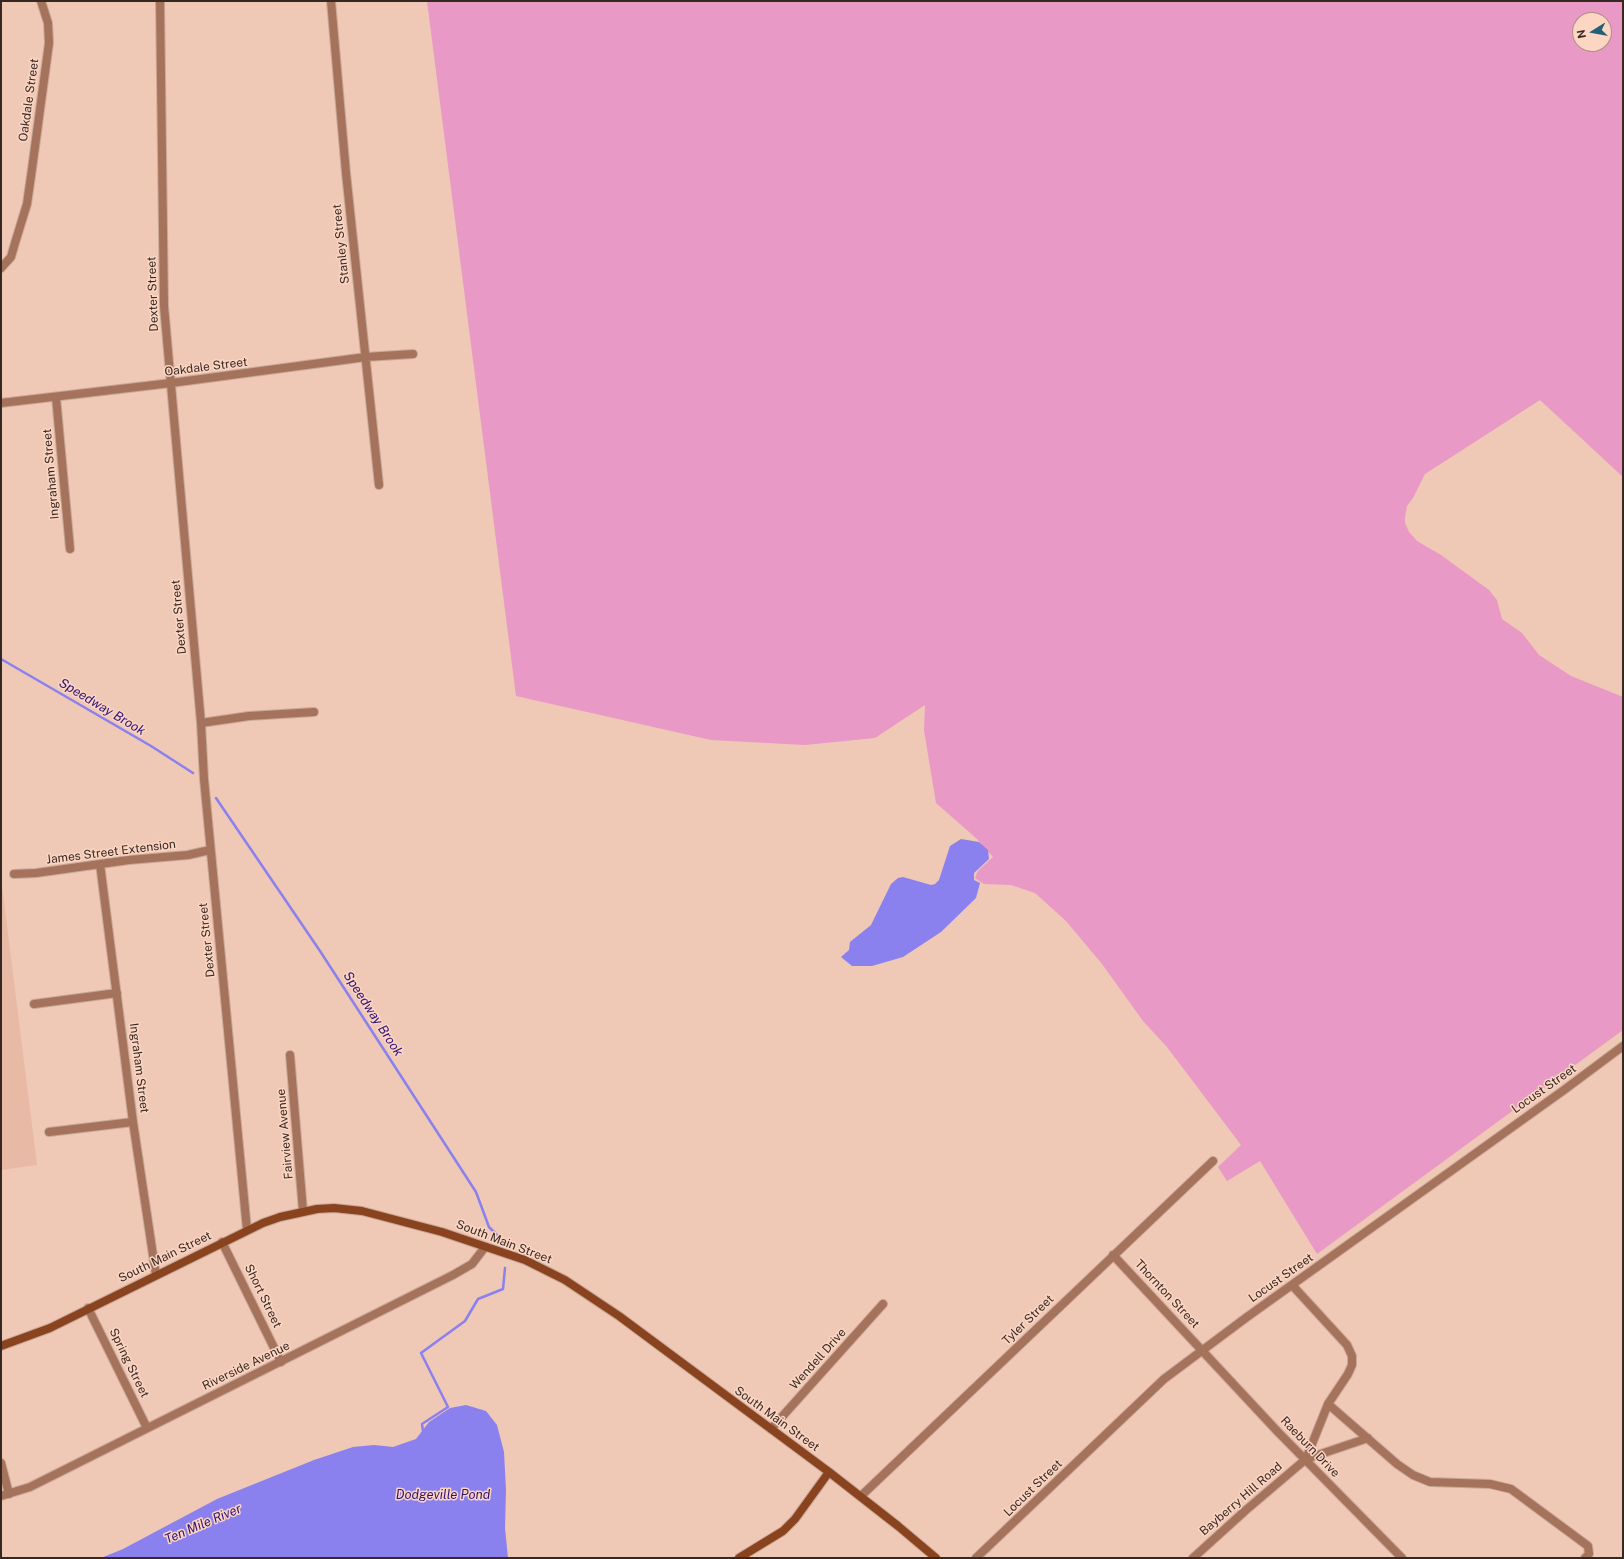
<!DOCTYPE html>
<style>
body{margin:0}
#map{position:relative;width:1624px;height:1559px;overflow:hidden;background:#efc8b6;font-family:"Public Sans",sans-serif}
canvas{display:block}
.frame{position:absolute;inset:0;border:2px solid #362821;pointer-events:none}
.north{position:absolute;left:1572px;top:12px;width:40px;height:40px;box-sizing:border-box;background:#fcd5c3;border:1px solid #ad9082;border-radius:50%;rotate:259deg;font-size:11px;font-weight:700;line-height:16px;text-align:center;color:#362821}
.north::after{content:'';display:block;margin:auto;width:14px;height:18px;background:#236178;clip-path:polygon(50% 0,100% 100%,50% 72%,0 100%)}
</style>
<div id="map">
<canvas width="1624" height="1559"></canvas>
<div class="frame"></div>
<div class="north">N</div>
</div>
<script>
const g = document.querySelector('canvas').getContext('2d');
g.lineJoin = 'round';
function paint(path, color) {
  g.fillStyle = color;
  g.fill(path, 'evenodd');
}
function shape(rows) {
  const path = new Path2D();
  for (const r of rows) {
    path.moveTo(r[0], r[1]);
    for (let i = 2; i < r.length; i += 2) path.lineTo(r[i], r[i + 1]);
  }
  return path;
}
function trace(path, color, width, dash) {
  g.strokeStyle = color;
  g.lineWidth = width;
  g.lineCap = dash ? 'butt' : 'round';
  g.setLineDash(dash || []);
  g.stroke(path);
}
function write(font, color, halo, rows, align = 'center') {
  g.font = font + ' "Public Sans",sans-serif';
  g.lineWidth = 3;
  g.setLineDash([]);
  g.textBaseline = 'middle';
  g.strokeStyle = halo;
  g.fillStyle = color;
  for (const [text, x, y, turn = 0] of rows) {
    g.save();
    g.translate(x, y);
    g.rotate((+turn || 0) * Math.PI / 180);
    g.textAlign = isNaN(turn) ? turn : align;
    if (halo) g.strokeText(text, 0, 0);
    g.fillText(text, 0, 0);
    g.restore();
  }
}
paint(shape([
 [1,878,37,1165,1,1170]
]), '#e8baa5');
paint(shape([
 [427,1,1623,1,1623,477,1540,400,1425,474,1413,498,1407,506,1405,517,1405,523,1409,532,1417,541,1441,555,1489,590,1497,600,1502,619,1522,633,1539,655,1571,676,1623,697,1623,1030,1317,1254,1260,1161,1227,1181,1218,1167,1241,1145,1167,1047,1143,1021,1102,964,1066,921,1035,893,1011,885,984,884,975,878,978,871,993,857,977,839,936,803,924,730,925,705,875,738,805,745,711,740,516,696],
 [1580,20,1604,20,1604,44,1580,44]
]), '#e899c5');
paint(shape([
 [961,839,979,842,988,850,989,859,974,873,974,880,980,883,976,898,941,932,903,957,872,966,852,966,841,957,849,950,850,942,871,925,891,884,898,878,903,877,931,885,935,884,939,880,950,846],
 [466,1405,486,1411,497,1425,504,1452,506,1490,505,1528,508,1558,101,1558,123,1549,217,1499,314,1460,353,1447,374,1445,393,1447,416,1439,429,1422,450,1408]
]), '#8a80ee');
trace(shape([
 [1,659,151,746,193,773],
 [216,798,320,951,476,1192,489,1227,506,1244],
 [423,1431,422,1424,448,1407,421,1353,465,1321,478,1299,503,1289,505,1268]
]), '#8a80ee', 2.5);
const minor = shape([
 [160,1,164,306,201,723,204,779,247,1230],
 [331,1,346,173,379,485],
 [1,268,11,257,15,243,27,204,32,169,49,43,48,23,41,1],
 [56,397,70,549],
 [1,403,171,383,366,357,413,354],
 [201,723,249,716,314,712],
 [100,864,133,1122,156,1275],
 [14,874,36,873,129,860,188,855,210,850],
 [34,1004,117,993],
 [290,1055,303,1211],
 [49,1132,133,1122],
 [222,1242,281,1362],
 [1113,1255,1278,1432,1402,1558],
 [88,1308,147,1428],
 [1328,1404,1397,1464,1413,1475,1430,1482,1490,1484,1511,1489,1588,1546,1589,1554,1585,1558],
 [771,1429,883,1304],
 [1306,1459,1368,1438],
 [1,1463,9,1494],
 [1,1496,30,1487,453,1275,472,1264,485,1247],
 [861,1496,1213,1161],
 [976,1558,1164,1379,1247,1317,1564,1090,1623,1046],
 [1193,1558,1246,1510,1306,1459,1328,1404,1348,1374,1352,1365,1352,1356,1347,1345,1292,1285]
]);
const secondary = shape([
 [1,1346,50,1328,263,1223,280,1217,317,1209,334,1208,362,1211,442,1232,525,1260,565,1280,619,1316,829,1472,898,1526,936,1558],
 [739,1558,783,1531,795,1519,829,1472]
]);
trace(minor, '#caa898', 10);
trace(secondary, '#caa898', 10);
trace(minor, '#a5735c', 8);
trace(secondary, '#8a431f', 8);
write('12px', '#362821', '#fcd5c3', [
 ["Oakdale Street",29,100,-82],
 ["Stanley Street",341,244,-96],
 ["Dexter Street",153,294,-92],
 ["Oakdale Street",206,367,-7],
 ["Ingraham Street",51,474,-95],
 ["Dexter Street",179,617,-95],
 ["James Street Extension",111,852,-7],
 ["Dexter Street",207,940,-96],
 ["Ingraham Street",139,1068,83],
 ["Locust Street",1544,1089,-35],
 ["Fairview Avenue",285,1134,-95],
 ["South Main Street",504,1242,21],
 ["South Main Street",165,1257,-26],
 ["Locust Street",1281,1278,-35],
 ["Thornton Street",1167,1294,47],
 ["Short Street",263,1296,64],
 ["Tyler Street",1028,1320,-44],
 ["Wendell Drive",818,1359,-48],
 ["Spring Street",129,1363,64],
 ["Riverside Avenue",246,1366,-26],
 ["South Main Street",777,1419,36],
 ["Raeburn Drive",1310,1447,46],
 ["Locust Street",1033,1488,-44],
 ["Bayberry Hill Road",1241,1499,-41]
]);
write('italic 13px', '#2d1174', '#fcd5c3', [
 ["Speedway Brook",102,707,31],
 ["Speedway Brook",373,1014,57],
 ["Dodgeville Pond",443,1495],
 ["Ten Mile River",203,1524,-23]
]);
</script>
